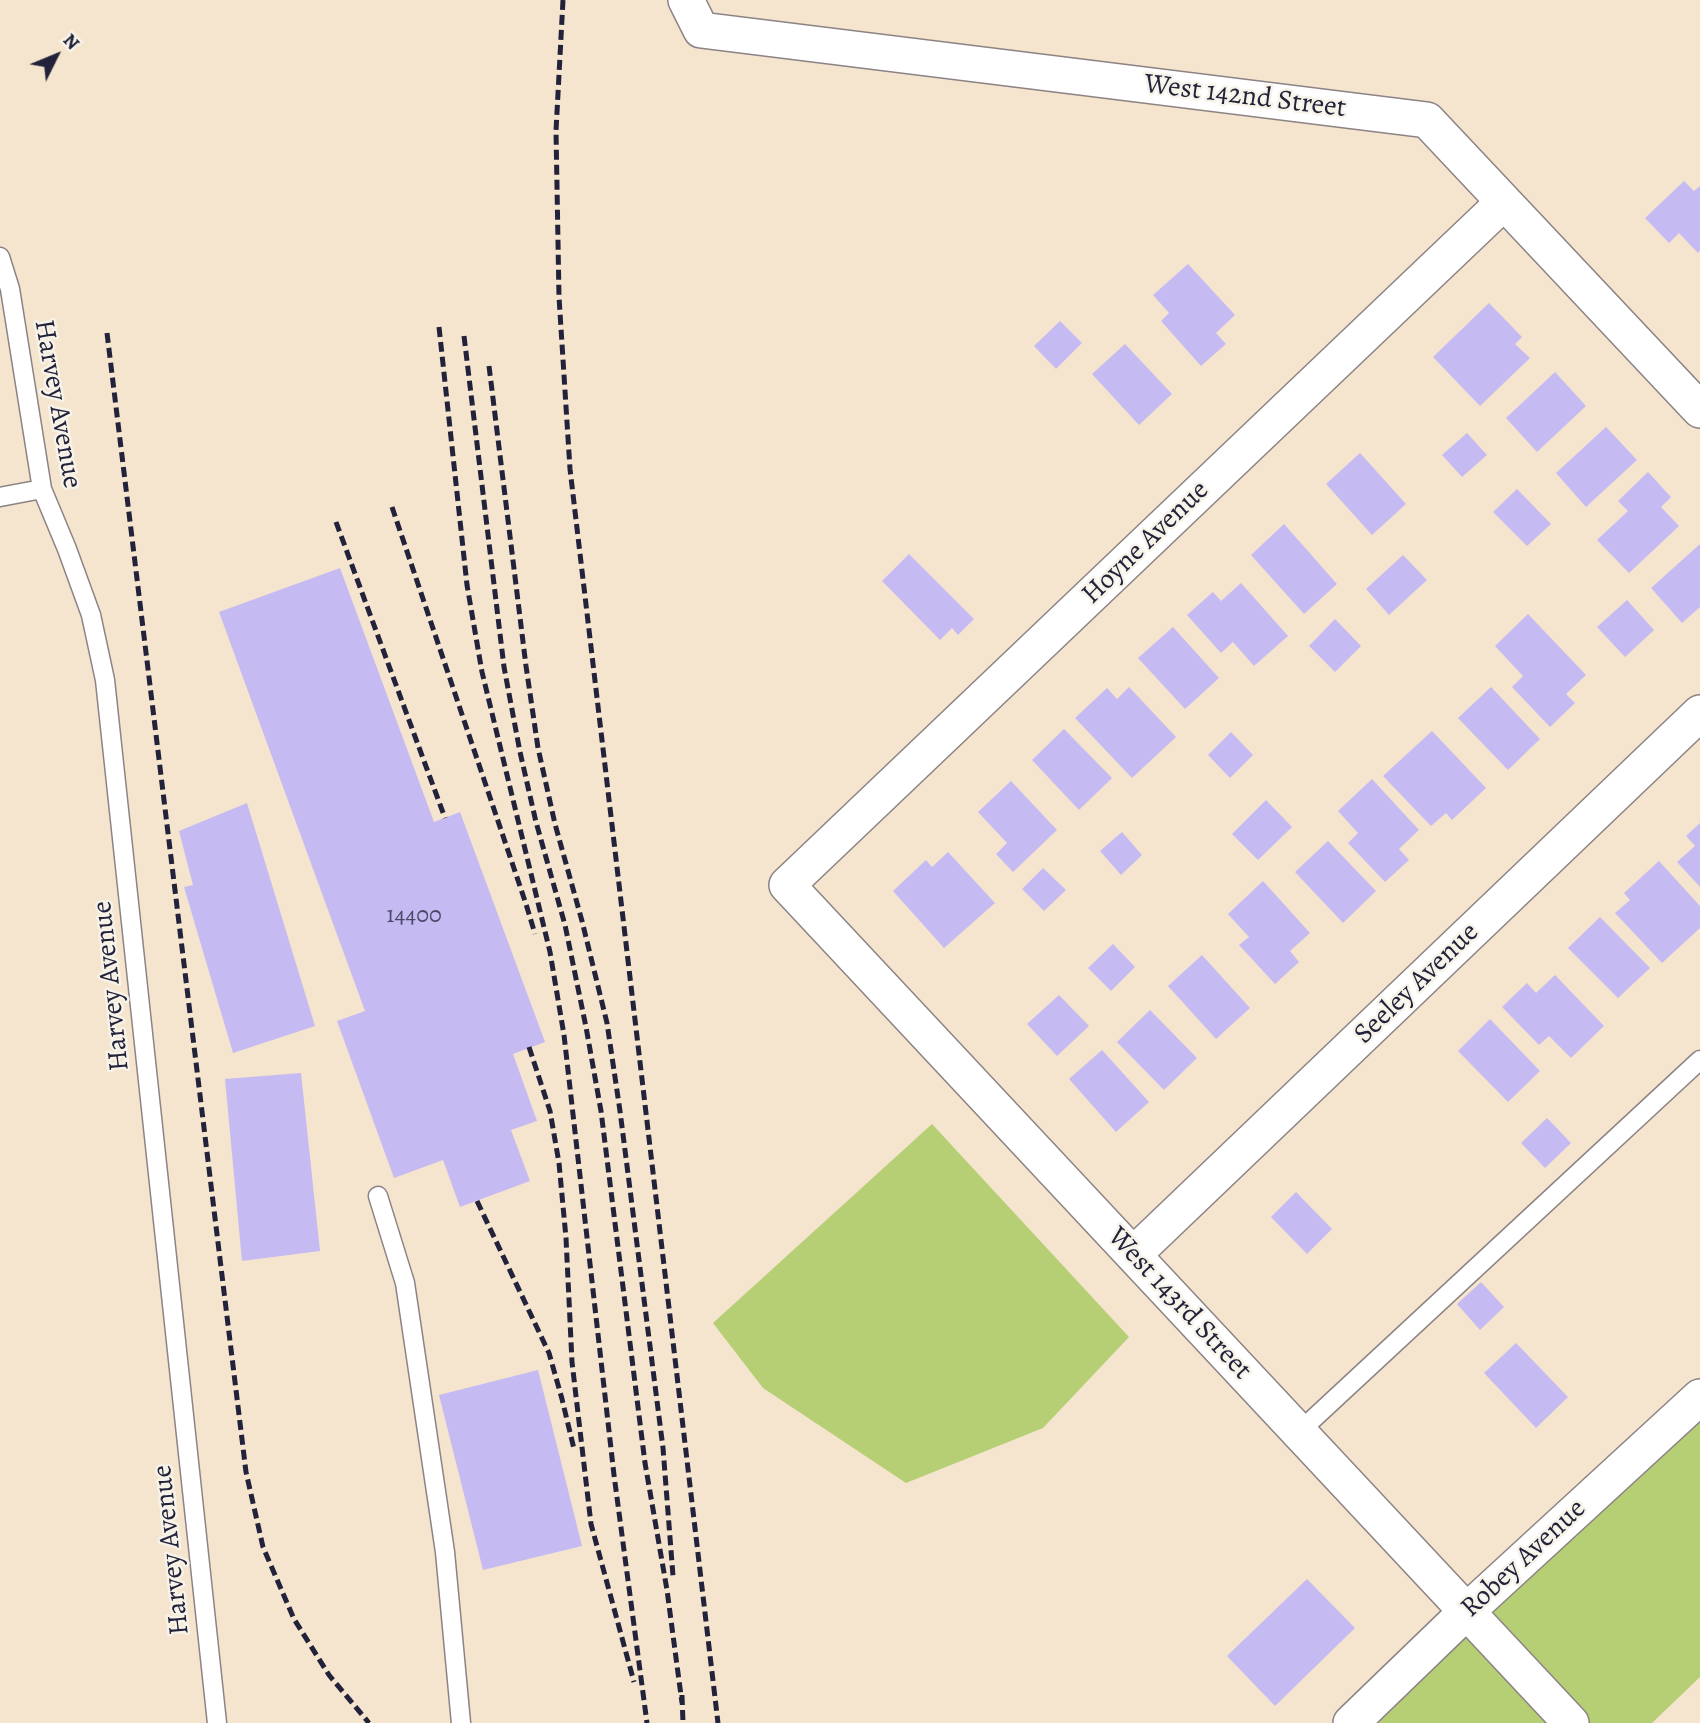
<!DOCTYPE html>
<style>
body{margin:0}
#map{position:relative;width:1700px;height:1723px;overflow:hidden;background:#f5e4ce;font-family:Alegreya,serif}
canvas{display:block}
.north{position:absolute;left:21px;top:21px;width:70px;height:70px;-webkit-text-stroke:5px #f7f3e8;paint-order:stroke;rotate:47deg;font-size:19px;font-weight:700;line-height:28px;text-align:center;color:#22223b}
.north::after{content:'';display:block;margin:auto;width:24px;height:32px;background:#22223b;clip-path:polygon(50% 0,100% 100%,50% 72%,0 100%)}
</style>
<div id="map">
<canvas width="1700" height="1723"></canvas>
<div class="north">N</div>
</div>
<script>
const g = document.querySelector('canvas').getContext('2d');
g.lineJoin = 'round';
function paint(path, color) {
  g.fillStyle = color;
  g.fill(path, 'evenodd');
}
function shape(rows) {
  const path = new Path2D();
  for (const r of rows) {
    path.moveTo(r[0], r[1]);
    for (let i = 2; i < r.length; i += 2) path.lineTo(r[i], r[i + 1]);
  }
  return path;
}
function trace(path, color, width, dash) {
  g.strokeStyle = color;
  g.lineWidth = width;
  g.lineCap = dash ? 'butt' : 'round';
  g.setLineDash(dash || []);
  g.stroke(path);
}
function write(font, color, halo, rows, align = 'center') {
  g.font = font + ' Alegreya,serif';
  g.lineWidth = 5;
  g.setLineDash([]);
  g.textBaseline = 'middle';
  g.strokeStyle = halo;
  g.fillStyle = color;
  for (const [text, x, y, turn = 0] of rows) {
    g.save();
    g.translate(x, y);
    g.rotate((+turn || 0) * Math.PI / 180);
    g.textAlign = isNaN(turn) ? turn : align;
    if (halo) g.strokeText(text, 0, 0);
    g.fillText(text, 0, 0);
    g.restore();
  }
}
paint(shape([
 [932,1124,1129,1337,1043,1428,906,1483,763,1388,713,1323],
 [1700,1408,1700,1677,1652,1723,1365,1723]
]), '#b6cf75');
paint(shape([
 [1684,181,1694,191,1700,186,1700,250,1698,253,1679,233,1669,243,1645,218],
 [1188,264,1235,315,1216,333,1226,344,1201,366,1161,321,1169,313,1153,295],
 [1489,303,1522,337,1515,344,1530,358,1480,406,1433,357],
 [1060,321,1082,343,1056,369,1034,346],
 [1125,344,1172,394,1139,425,1092,374],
 [1555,372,1586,406,1537,452,1506,418],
 [1606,427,1637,460,1586,507,1556,473],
 [1467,433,1487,455,1462,477,1442,455],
 [1360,453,1406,504,1372,535,1326,484],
 [1648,472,1671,497,1661,507,1679,526,1629,573,1597,540,1628,511,1618,501],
 [1517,489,1551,524,1527,546,1493,512],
 [1284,524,1337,584,1304,614,1251,555],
 [1700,544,1700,607,1682,623,1651,588],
 [909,554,974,619,958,635,952,628,940,640,882,581],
 [1403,555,1427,580,1389,615,1366,589],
 [340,568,434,822,460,812,545,1042,513,1054,537,1121,511,1130,530,1181,460,1207,443,1160,394,1178,337,1021,365,1011,219,612],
 [1241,583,1288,636,1254,666,1233,642,1221,653,1187,615,1213,592,1221,601],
 [1627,600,1654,630,1625,657,1597,627],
 [1528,614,1586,675,1566,694,1575,703,1550,727,1512,687,1523,676,1495,646],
 [1335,619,1361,646,1335,672,1309,646],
 [1173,627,1219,678,1185,709,1138,658],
 [1129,687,1176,737,1132,778,1075,718,1107,688,1117,699],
 [1491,687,1540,739,1508,770,1458,718],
 [1064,729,1112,778,1079,810,1032,760],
 [1432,731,1486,788,1452,820,1446,813,1431,826,1383,776],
 [1231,732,1253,755,1230,778,1208,755],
 [1372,779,1419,830,1399,849,1409,860,1385,882,1348,843,1358,833,1338,811],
 [1011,781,1057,830,1013,872,996,854,1007,843,978,812],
 [1266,800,1292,827,1258,860,1232,834],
 [247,803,315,1026,233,1053,184,887,193,885,179,831],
 [1700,823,1700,887,1677,862,1695,846,1686,836],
 [1122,832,1142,855,1121,875,1100,851],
 [1328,841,1376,891,1343,923,1295,872],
 [948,852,995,903,944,948,893,891,926,860,932,867],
 [1659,861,1700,906,1700,928,1662,963,1615,913,1630,900,1624,893],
 [1043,868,1066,890,1044,911,1022,889],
 [1263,881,1310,933,1290,951,1299,962,1275,984,1239,945,1249,937,1228,914],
 [1600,917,1650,968,1618,998,1568,948],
 [1113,944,1135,967,1111,991,1088,968],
 [1202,955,1250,1008,1216,1039,1168,986],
 [1555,975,1604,1026,1571,1058,1549,1036,1539,1045,1502,1007,1527,983,1536,993],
 [1059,995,1089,1026,1057,1056,1027,1024],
 [1150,1010,1197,1058,1164,1090,1117,1042],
 [1490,1019,1540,1071,1508,1102,1458,1051],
 [1102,1050,1149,1102,1116,1132,1069,1079],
 [301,1073,320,1251,242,1261,225,1079],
 [1547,1118,1571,1143,1545,1168,1521,1143],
 [1296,1192,1332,1229,1307,1254,1271,1217],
 [1481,1282,1504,1307,1480,1330,1457,1304],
 [1516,1343,1568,1397,1536,1428,1484,1373],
 [538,1370,582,1546,483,1570,439,1395],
 [1307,1579,1355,1628,1275,1706,1227,1656]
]), '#c5bbf2');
const service = shape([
 [0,257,10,289,42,489,67,549,91,615,105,680,217,1723],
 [0,497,42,489],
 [378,1196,405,1283,445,1552,461,1723],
 [1299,1432,1700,1060]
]);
const minor = shape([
 [686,0,701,30,1427,120,1700,410],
 [1504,202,787,885,1571,1723],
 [1133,1255,1700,713],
 [1351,1723,1466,1612,1700,1397]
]);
trace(service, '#8c8384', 21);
trace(minor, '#8c8384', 38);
trace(service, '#fff', 18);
trace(minor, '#fff', 35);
trace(shape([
 [563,0,556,131,559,297,570,469,718,1723],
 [439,327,467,585,482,672,550,952,564,1035,614,1475,647,1723],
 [107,333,246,1472,263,1547,294,1619,329,1675,369,1723],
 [464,336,504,667,520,752,536,822,565,925,586,1027,601,1111,645,1463,667,1590,682,1703],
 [489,366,526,666,538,748,555,824,582,921,607,1023,620,1111,663,1448,673,1576],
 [392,507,526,904,535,934],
 [336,522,445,818],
 [529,1047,550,1111,559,1163,566,1238,572,1362,591,1524,634,1682],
 [477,1201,549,1353,562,1399,574,1449],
 [682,1695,683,1723]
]), '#22223b', 5, [10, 5]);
write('24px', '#4b4869', null, [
 ["14400",414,916]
]);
write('28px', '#22223b', '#f7f3e8', [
 ["West 142nd Street",1245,97,7],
 ["Harvey Avenue",57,404,80],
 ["Hoyne Avenue",1146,543,-44],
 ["Seeley Avenue",1417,984,-44],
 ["Harvey Avenue",112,986,-96],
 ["West 143rd Street",1179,1304,47],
 ["Harvey Avenue",172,1550,-96],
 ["Robey Avenue",1524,1559,-43]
]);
</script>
